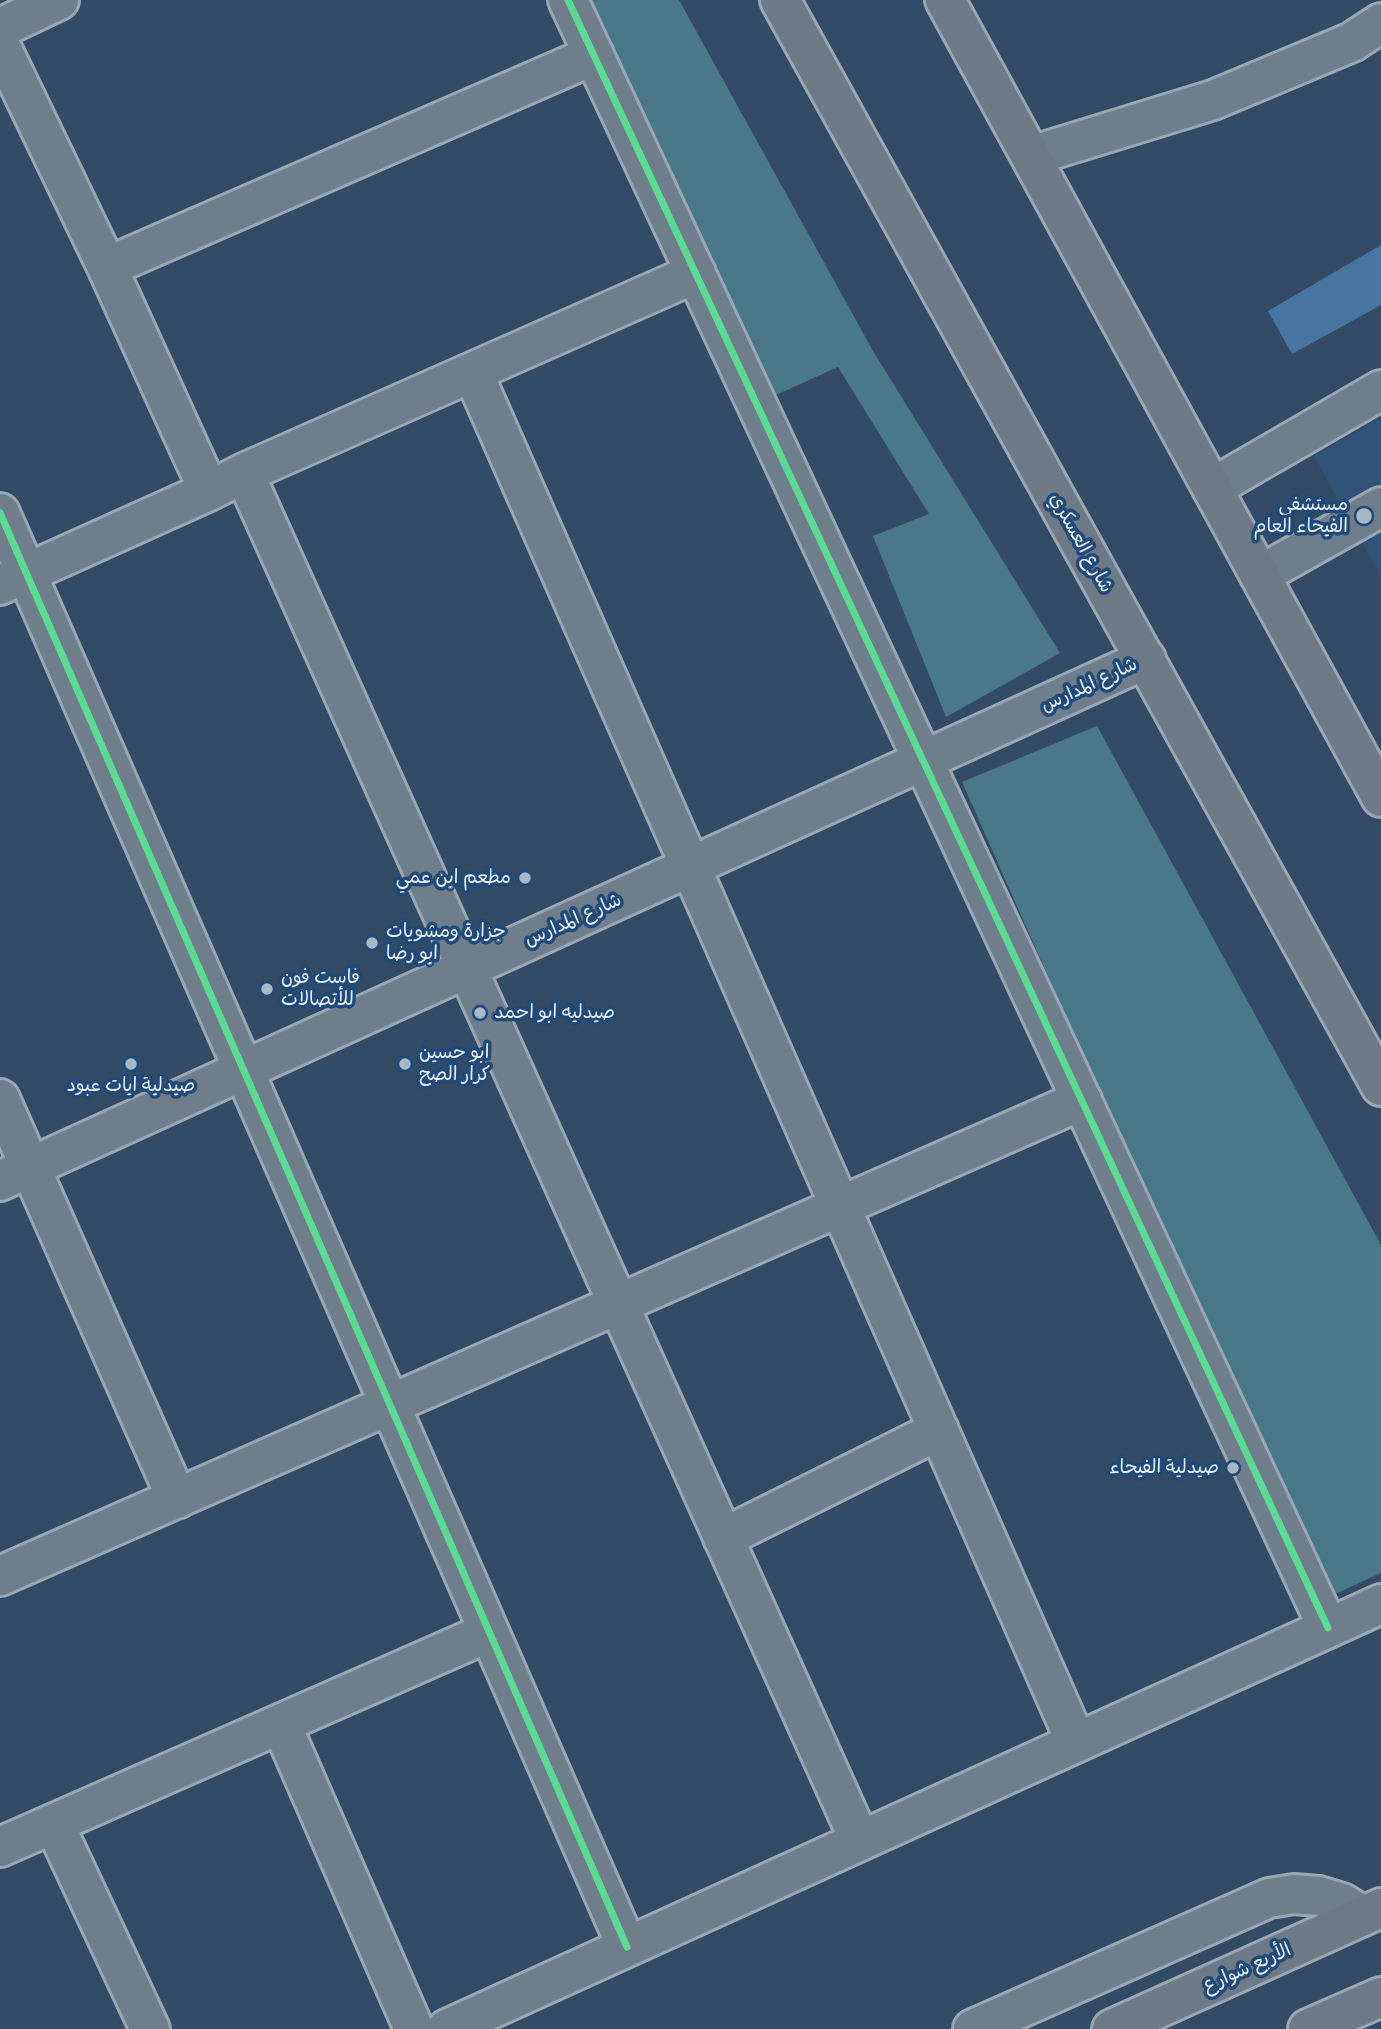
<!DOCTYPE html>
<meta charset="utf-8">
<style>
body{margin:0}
canvas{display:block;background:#344b65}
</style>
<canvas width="1381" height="2029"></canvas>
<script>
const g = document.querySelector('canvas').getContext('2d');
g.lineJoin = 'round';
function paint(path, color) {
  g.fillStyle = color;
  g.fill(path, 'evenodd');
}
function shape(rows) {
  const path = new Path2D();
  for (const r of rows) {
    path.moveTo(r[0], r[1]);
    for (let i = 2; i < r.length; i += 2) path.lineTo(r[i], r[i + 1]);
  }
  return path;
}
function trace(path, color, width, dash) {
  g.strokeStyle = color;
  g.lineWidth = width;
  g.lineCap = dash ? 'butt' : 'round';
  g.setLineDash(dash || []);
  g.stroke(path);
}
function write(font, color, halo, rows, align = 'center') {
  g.font = font + ' Delius,"Playpen Sans Arabic",sans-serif';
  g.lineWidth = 7;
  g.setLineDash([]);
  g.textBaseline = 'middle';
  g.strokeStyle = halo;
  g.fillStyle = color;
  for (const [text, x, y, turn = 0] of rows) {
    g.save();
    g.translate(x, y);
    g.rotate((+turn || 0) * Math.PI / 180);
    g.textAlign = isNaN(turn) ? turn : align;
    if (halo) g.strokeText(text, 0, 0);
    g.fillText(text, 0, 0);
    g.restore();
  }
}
paint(shape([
 [1381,418,1381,576,1314,456]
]), '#325378');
paint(shape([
 [576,0,679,0,873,351,1060,653,946,717,873,536,929,514,838,367,776,395],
 [1097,726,1381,1245,1381,1573,1324,1599,962,782]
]), '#497987');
paint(shape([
 [1381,245,1381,305,1292,354,1268,311]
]), '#46769f');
const minor = shape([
 [568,0,1328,1628],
 [0,28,59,0],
 [0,45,107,267,209,491],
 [1031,156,1213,100,1352,42,1381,23],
 [107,267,594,55],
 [473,373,1076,1742],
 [244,473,860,1841],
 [1212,488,1381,390],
 [0,513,627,1947],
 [1260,575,1381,507],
 [0,585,209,491,244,473,696,273],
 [0,1099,177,1499],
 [0,1181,1146,659],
 [723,1538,939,1430],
 [0,1576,1082,1100],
 [281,1724,414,2029],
 [54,1824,150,2029],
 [0,1847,489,1632],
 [447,2029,1381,1604],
 [973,2029,1269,1898,1294,1894,1319,1896,1342,1903,1363,1916]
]);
const major = shape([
 [780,0,1381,1086],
 [945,0,1381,797],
 [1112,2029,1381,1908],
 [1308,2029,1381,1997]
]);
trace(minor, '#9aa6b3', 44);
trace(major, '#9aa6b3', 44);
trace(minor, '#707e8c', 38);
trace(major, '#6e7a86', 38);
trace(shape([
 [568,0,1328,1628],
 [0,513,627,1947]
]), '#5adb95', 7);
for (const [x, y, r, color] of [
 [1364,516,9,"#a9b7c5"],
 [525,878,7,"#a9b7c5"],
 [372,943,7,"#a9b7c5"],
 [267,989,7,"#a9b7c5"],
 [480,1013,7,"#a9b7c5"],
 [131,1064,7,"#a9b7c5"],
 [405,1064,7,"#a9b7c5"],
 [1233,1468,7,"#a9b7c5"]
]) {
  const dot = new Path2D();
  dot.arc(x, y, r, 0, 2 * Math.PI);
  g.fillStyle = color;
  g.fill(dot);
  trace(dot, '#1f4a7a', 2.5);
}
write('19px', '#e8f1f8', '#1f4a7a', [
 ["مستشفى",1348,505,"right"],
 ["الفيحاء العام",1348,527,"right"],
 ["مطعم ابن عمي",511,878,"right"],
 ["جزارة ومشويات",386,932],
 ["ابو رضا",386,954],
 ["فاست فون",281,978],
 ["للأتصالات",281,1000],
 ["صيدليه ابو احمد",494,1013],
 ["ابو حسين",419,1053],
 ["كرار الصح",419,1075],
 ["صيدلية ايات عبود",131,1086,"center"],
 ["صيدلية الفيحاء",1219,1468,"right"]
], 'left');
write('19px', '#e8f1f8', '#1f4a7a', [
 ["شارع العسكري",1081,543,61],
 ["شارع المدارس",1089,685,-25],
 ["شارع المدارس",573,920,-24],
 ["الأربع شوارع",1247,1968,-24]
]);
</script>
